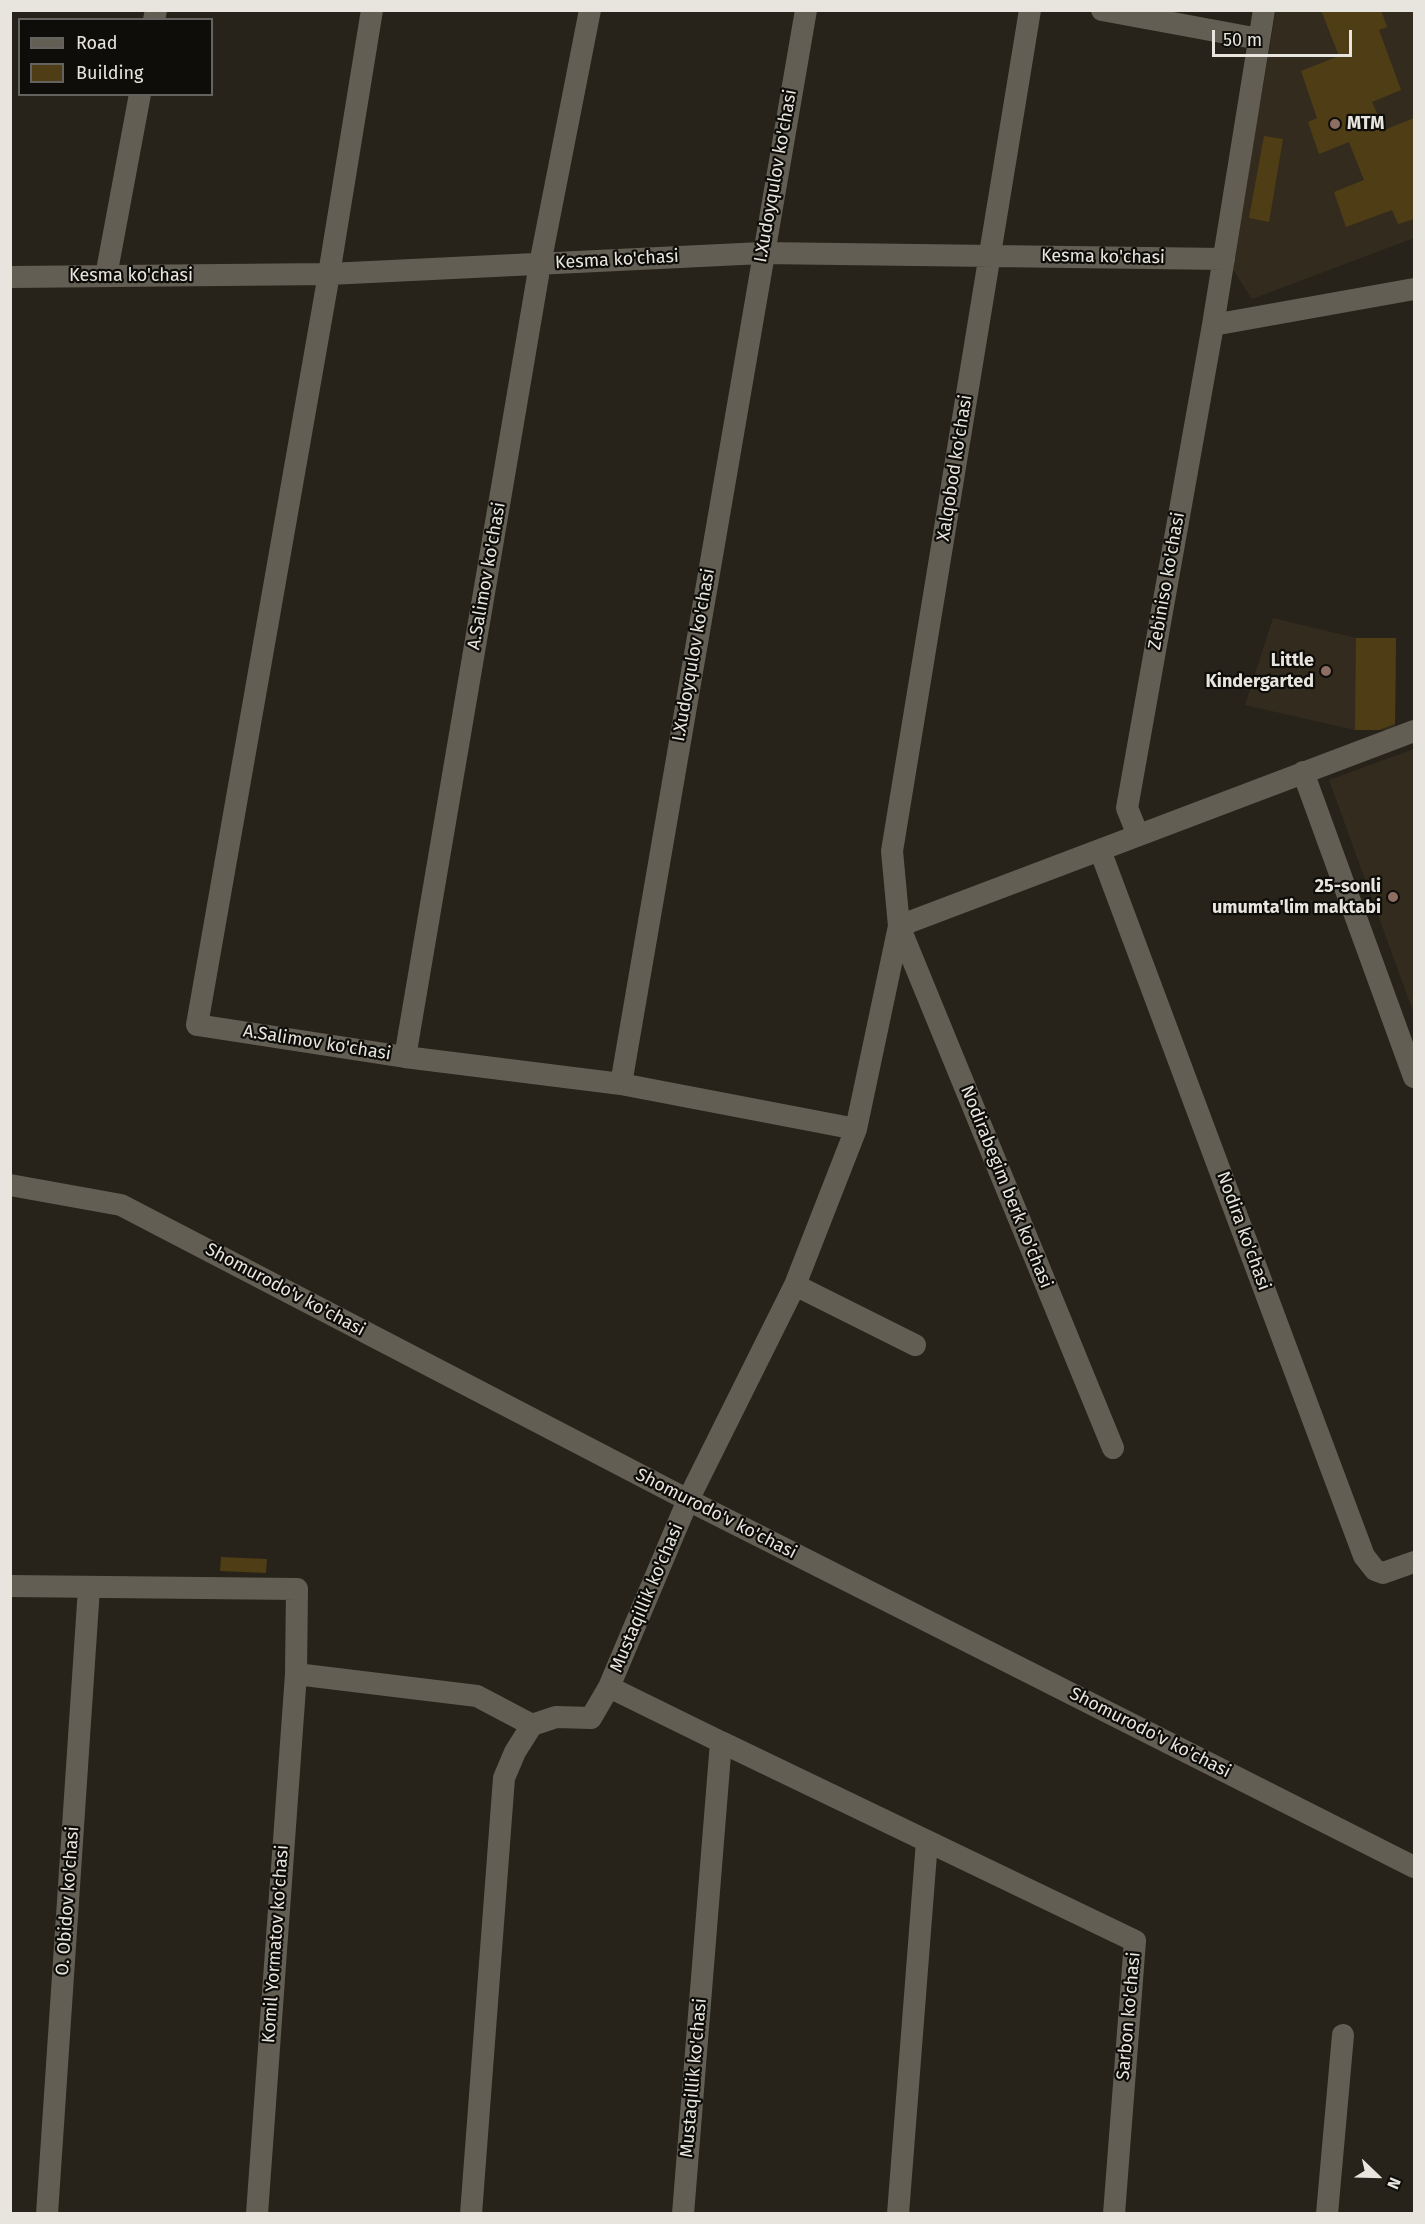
<!DOCTYPE html>
<style>
body{margin:0}
#map{position:relative;width:1425px;height:2224px;overflow:hidden;background:#27231a;font-family:"Fira Sans",sans-serif}
canvas{display:block}
.frame{position:absolute;inset:0;border:12px solid #e8e5df;pointer-events:none}
.legend{position:absolute;left:18px;top:18px;width:195px;height:78px;box-sizing:border-box;background:#0e0d09;border:2px solid #65635f;margin:0;padding:8px 10px;list-style:none;font-size:18px;color:#e8e5df}
.legend li{display:flex;align-items:center;gap:12px;height:30px}
.legend b{width:30px;border:2px solid #65635f}
.north{position:absolute;left:1347px;top:2146px;width:60px;height:60px;-webkit-text-stroke:4px #0e0d09;paint-order:stroke;rotate:113deg;font-size:16px;font-weight:700;line-height:24px;text-align:center;color:#e8e5df}
.north::after{content:'';display:block;margin:auto;width:21px;height:27px;background:#e8e5df;clip-path:polygon(50% 0,100% 100%,50% 72%,0 100%)}
.scale{position:absolute;left:1212px;top:30px;width:140px;height:27px;box-sizing:border-box;border:3px solid #e8e5df;border-top:0;padding-left:8px;font-size:18px;line-height:21px;white-space:nowrap;color:#e8e5df;-webkit-text-stroke:4px #0e0d09;paint-order:stroke}
</style>
<div id="map">
<canvas width="1425" height="2224"></canvas>
<div class="frame"></div>
<ul class="legend">
<li><b style="height:8px;background:#635e54"></b>Road</li>
<li><b style="height:16px;background:#4f3e15"></b>Building</li>
</ul>
<div class="north">N</div>
<div class="scale">50 m</div>
</div>
<script>
const g = document.querySelector('canvas').getContext('2d');
g.lineJoin = 'round';
function paint(path, color) {
  g.fillStyle = color;
  g.fill(path, 'evenodd');
}
function shape(rows) {
  const path = new Path2D();
  for (const r of rows) {
    path.moveTo(r[0], r[1]);
    for (let i = 2; i < r.length; i += 2) path.lineTo(r[i], r[i + 1]);
  }
  return path;
}
function trace(path, color, width, dash) {
  g.strokeStyle = color;
  g.lineWidth = width;
  g.lineCap = dash ? 'butt' : 'round';
  g.setLineDash(dash || []);
  g.stroke(path);
}
function write(font, color, halo, rows, align = 'center') {
  g.font = font + ' "Fira Sans",sans-serif';
  g.lineWidth = 4.5;
  g.setLineDash([]);
  g.textBaseline = 'middle';
  g.strokeStyle = halo;
  g.fillStyle = color;
  for (const [text, x, y, turn = 0] of rows) {
    g.save();
    g.translate(x, y);
    g.rotate((+turn || 0) * Math.PI / 180);
    g.textAlign = isNaN(turn) ? turn : align;
    if (halo) g.strokeText(text, 0, 0);
    g.fillText(text, 0, 0);
    g.restore();
  }
}
paint(shape([
 [1276,11,1414,11,1414,238,1252,299,1232,268],
 [1273,618,1356,638,1396,638,1395,730,1355,730,1245,705],
 [1414,749,1414,1014,1329,780]
]), '#332c1e');
paint(shape([
 [1321,10,1381,10,1387,27,1379,30,1401,90,1372,102,1384,130,1414,118,1414,219,1398,224,1392,210,1346,227,1334,192,1364,180,1349,142,1319,154,1308,122,1317,118,1301,71,1339,56],
 [1264,136,1283,139,1269,222,1249,218],
 [1356,638,1396,638,1395,724,1379,730,1355,730],
 [221,1557,267,1559,266,1573,220,1571]
]), '#4f3e15');
trace(shape([
 [372,10,329,274,197,1025,405,1057,540,264,590,10],
 [1030,10,892,851,899,926,1113,1448],
 [1102,10,1259,39],
 [154,20,156,10],
 [106,276,140,94],
 [10,277,329,274,762,253,1224,259],
 [1213,325,1414,289],
 [1303,772,1414,1077],
 [1138,835,1127,808,1213,325,1264,10],
 [1100,850,1364,1556,1375,1570,1383,1573,1414,1562],
 [899,926,1414,731],
 [405,1057,621,1084,806,10],
 [621,1084,856,1129,899,926],
 [10,1185,121,1205,688,1500,1414,1867],
 [795,1285,915,1345],
 [10,1586,297,1589,296,1674,257,2214],
 [296,1674,477,1696,532,1725,556,1717,591,1718,609,1687],
 [721,1742,1135,1941,1114,2214],
 [47,2214,89,1588],
 [471,2214,504,1778,515,1752,532,1725],
 [683,2214,721,1742,609,1687,688,1500,795,1285,856,1129],
 [898,2214,927,1841],
 [1327,2214,1343,2035]
]), '#635e54', 22);
for (const [x, y, r, color] of [
 [1335,124,6,"#8d6e63"],
 [1326,671,6,"#8d6e63"],
 [1393,897,6,"#8d6e63"]
]) {
  const dot = new Path2D();
  dot.arc(x, y, r, 0, 2 * Math.PI);
  g.fillStyle = color;
  g.fill(dot);
  trace(dot, '#0e0d09', 2);
}
write('bold 18px', '#e8e5df', '#0e0d09', [
 ["MTM",1347,124,"left"],
 ["Little",1314,661],
 ["Kindergarted",1314,682],
 ["25-sonli",1381,887],
 ["umumta'lim maktabi",1381,908]
], 'right');
write('18px', '#e8e5df', '#0e0d09', [
 ["I.Xudoyqulov ko'chasi",776,176,-80],
 ["Kesma ko'chasi",1103,257,1],
 ["Kesma ko'chasi",617,260,-3],
 ["Kesma ko'chasi",131,276],
 ["Xalqobod ko'chasi",955,468,-81],
 ["A.Salimov ko'chasi",487,576,-80],
 ["Zebiniso ko'chasi",1167,581,-80],
 ["I.Xudoyqulov ko'chasi",694,655,-80],
 ["A.Salimov ko'chasi",317,1043,9],
 ["Nodirabegim berk ko'chasi",1006,1187,68],
 ["Nodira ko'chasi",1243,1231,70],
 ["Shomurodo'v ko'chasi",285,1290,28],
 ["Shomurodo'v ko'chasi",716,1514,27],
 ["Mustaqillik ko'chasi",647,1598,-67],
 ["Shomurodo'v ko'chasi",1150,1733,27],
 ["O. Obidov ko'chasi",68,1901,-86],
 ["Komil Yormatov ko'chasi",276,1944,-86],
 ["Sarbon ko'chasi",1129,2016,-85],
 ["Mustaqillik ko'chasi",694,2078,-85]
]);
</script>
